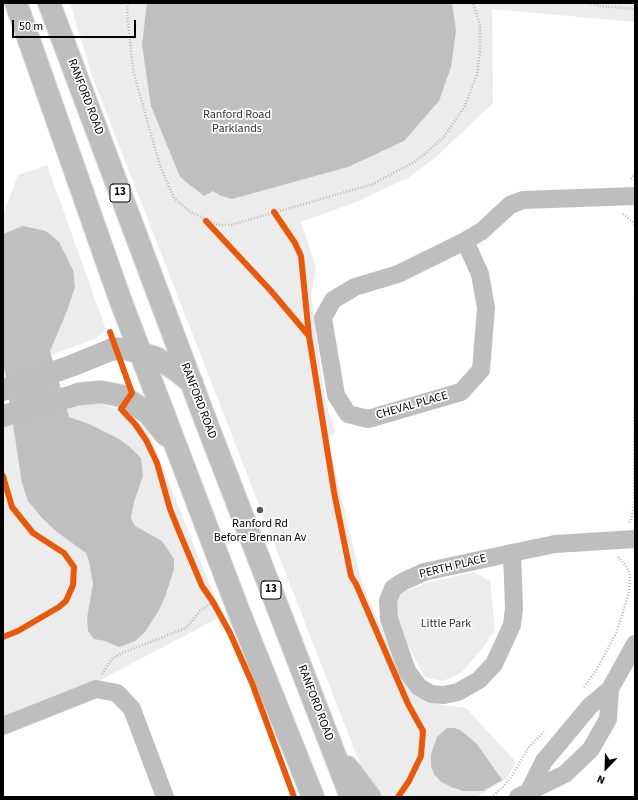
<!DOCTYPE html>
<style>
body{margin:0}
#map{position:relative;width:638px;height:800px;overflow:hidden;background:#fff;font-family:"Source Sans 3",sans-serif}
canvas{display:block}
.frame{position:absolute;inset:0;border:4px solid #000;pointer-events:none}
.north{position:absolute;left:586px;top:748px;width:40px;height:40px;-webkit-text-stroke:3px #fff;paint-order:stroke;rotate:203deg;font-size:11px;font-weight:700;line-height:16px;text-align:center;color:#000}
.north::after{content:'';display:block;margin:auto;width:14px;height:18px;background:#000;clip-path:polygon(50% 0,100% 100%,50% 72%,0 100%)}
.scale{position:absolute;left:12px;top:20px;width:124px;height:18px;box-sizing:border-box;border:2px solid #000;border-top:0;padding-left:5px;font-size:12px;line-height:14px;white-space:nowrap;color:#000;-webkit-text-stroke:3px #fff;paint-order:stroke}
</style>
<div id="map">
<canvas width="638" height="800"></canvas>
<div class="frame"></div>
<div class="north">N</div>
<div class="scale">50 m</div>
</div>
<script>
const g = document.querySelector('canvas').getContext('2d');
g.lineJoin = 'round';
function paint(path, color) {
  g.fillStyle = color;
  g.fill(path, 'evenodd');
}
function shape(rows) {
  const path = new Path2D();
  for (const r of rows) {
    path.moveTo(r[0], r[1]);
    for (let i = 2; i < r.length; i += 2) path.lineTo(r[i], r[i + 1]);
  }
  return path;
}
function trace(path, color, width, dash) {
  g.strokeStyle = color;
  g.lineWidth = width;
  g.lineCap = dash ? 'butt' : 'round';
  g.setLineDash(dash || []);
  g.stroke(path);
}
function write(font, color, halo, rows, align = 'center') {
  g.font = font + ' "Source Sans 3",sans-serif';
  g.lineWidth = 3.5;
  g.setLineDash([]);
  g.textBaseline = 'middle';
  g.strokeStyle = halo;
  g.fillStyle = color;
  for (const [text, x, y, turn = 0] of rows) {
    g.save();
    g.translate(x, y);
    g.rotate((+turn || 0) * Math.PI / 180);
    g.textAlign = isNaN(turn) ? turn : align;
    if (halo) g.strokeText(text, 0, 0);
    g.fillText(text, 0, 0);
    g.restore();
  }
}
paint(shape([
 [70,3,635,3,635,22,492,9,493,103,436,157,408,178,356,202,301,222,316,267,311,295,325,399,335,432,328,439,359,572,368,598,406,682,420,698,442,705,466,708,516,762,507,779,476,797,380,797,365,777,92,76],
 [47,165,106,330,95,339,3,372,3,215,18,175],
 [93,402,118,409,143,426,151,437,222,616,95,683,3,719,3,419],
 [474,572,490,581,495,629,485,645,462,672,443,681,425,677,396,624,394,596,426,583]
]), '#ececec');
paint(shape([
 [147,3,452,3,456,30,451,67,439,101,404,141,348,167,232,199,221,196,213,191,204,196,180,177,151,106,142,45],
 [23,226,46,231,59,242,73,270,75,287,67,311,50,351,69,417,89,424,119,439,132,449,141,458,143,476,134,502,131,518,135,526,162,541,174,559,174,569,165,597,158,612,145,632,135,641,119,647,105,641,94,639,88,631,87,618,93,584,89,561,86,553,57,532,42,518,28,501,22,483,3,360,3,234],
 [447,728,454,728,460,730,476,743,501,778,502,780,483,791,463,791,451,787,440,781,434,774,431,766,431,754,437,737]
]), '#bfbfbf');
const primary = shape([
 [16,3,120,299,239,612,313,797],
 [49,3,208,427,351,797],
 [113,349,127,349,156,358,175,369,192,383],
 [79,394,101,392,122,396,148,413,166,435],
 [347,767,370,797]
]);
trace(primary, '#dbdbdb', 24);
trace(shape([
 [128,3,127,11,133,70,160,166,174,198,189,211,218,225,231,225,373,184,416,161,443,138,465,106,477,74,480,51,480,25,473,3],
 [588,3,600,6,635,9],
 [631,179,635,173],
 [623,214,633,222,635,226],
 [629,522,631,520,634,506,635,292],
 [102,674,112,659,122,653,186,628,200,611,213,602],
 [584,687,596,671,617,631,629,592,630,574,626,566,618,557],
 [491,797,501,789,512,776,529,747,544,732]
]), '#b9b9b9', 2.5, [1, 2]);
trace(shape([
 [465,241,480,274,486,308,481,370,461,392,368,419,348,414,336,395,323,318,333,300,355,287,398,274,465,241,482,231,510,205,523,200,635,196],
 [512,553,514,608,512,625,494,664,479,680,458,692,444,695,431,694,419,687,407,671,389,619,388,601,393,588,404,581,424,572,512,553,555,544,635,539],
 [3,726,96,689,117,693,132,709,165,797],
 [529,791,544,761,590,706,610,689,635,644],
 [518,797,565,774,591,749,608,719,610,689]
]), '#bebebe', 18);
trace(shape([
 [3,390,71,366,113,349],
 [3,416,79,394]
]), '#bebebe', 22);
trace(primary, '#bebebe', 22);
trace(shape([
 [274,212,295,243,301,256,309,336],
 [206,221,271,291,309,336,334,492,351,576,356,584,408,704,423,731,421,756,409,781,398,797],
 [110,332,132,393,121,409,135,424,146,440,157,463,170,509,178,529,202,586,213,602,230,633,252,683,294,797],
 [3,476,12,507,33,533,64,553,74,567,73,585,66,601,59,607,18,631,3,637]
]), '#e8590c', 6);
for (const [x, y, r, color] of [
 [260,510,4,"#595959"]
]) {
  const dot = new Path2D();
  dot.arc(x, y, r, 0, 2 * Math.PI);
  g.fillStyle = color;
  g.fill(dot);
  trace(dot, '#fff', 1.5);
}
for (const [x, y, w] of [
 [120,193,20],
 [271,590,20]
]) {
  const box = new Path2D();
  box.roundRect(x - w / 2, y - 9, w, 18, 3);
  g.fillStyle = '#fff';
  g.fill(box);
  trace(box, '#000', 1);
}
write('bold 11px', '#000', null, [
 ["13",120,193],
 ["13",271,590]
]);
write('12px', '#000', '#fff', [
 ["RANFORD ROAD",85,97,69],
 ["RANFORD ROAD",198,401,69],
 ["CHEVAL PLACE",412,406,-16],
 ["PERTH PLACE",453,567,-14],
 ["RANFORD ROAD",315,703,69]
]);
write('12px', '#333', '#fff', [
 ["Ranford Road",237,115],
 ["Parklands",237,129],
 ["Little Park",446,624]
]);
write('12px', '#000', '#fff', [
 ["Ranford Rd",260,524],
 ["Before Brennan Av",260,538]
]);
</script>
